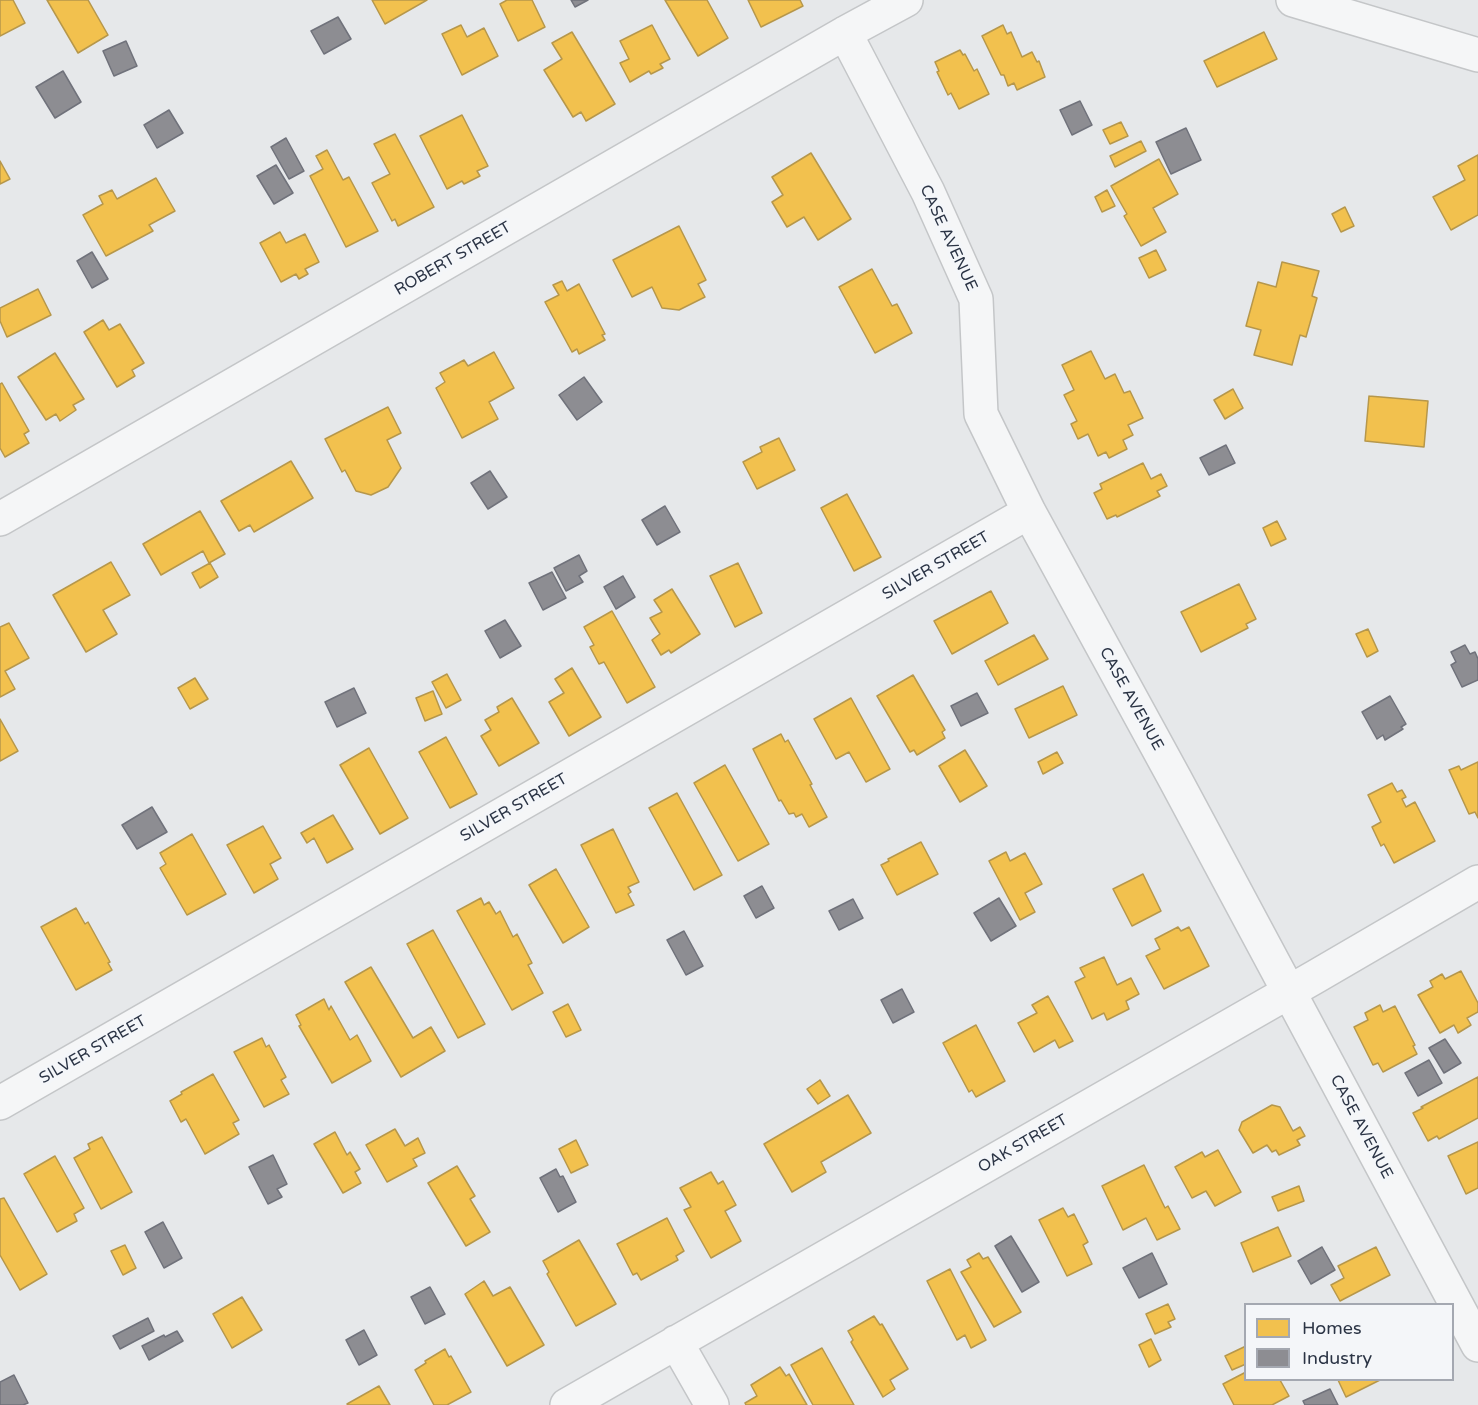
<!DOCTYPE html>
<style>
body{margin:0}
#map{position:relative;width:1478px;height:1405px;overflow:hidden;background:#e6e8ea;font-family:"Varela Round",sans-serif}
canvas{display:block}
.legend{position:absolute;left:1244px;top:1303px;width:210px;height:78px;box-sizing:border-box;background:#f4f6f9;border:2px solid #a4a8b1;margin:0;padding:8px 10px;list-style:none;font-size:18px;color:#2b3445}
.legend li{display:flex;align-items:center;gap:12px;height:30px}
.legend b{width:30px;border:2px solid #a4a8b1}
</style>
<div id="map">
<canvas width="1478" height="1405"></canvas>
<ul class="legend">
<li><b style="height:16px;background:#f2c14e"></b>Homes</li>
<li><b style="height:16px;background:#8d8d92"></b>Industry</li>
</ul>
</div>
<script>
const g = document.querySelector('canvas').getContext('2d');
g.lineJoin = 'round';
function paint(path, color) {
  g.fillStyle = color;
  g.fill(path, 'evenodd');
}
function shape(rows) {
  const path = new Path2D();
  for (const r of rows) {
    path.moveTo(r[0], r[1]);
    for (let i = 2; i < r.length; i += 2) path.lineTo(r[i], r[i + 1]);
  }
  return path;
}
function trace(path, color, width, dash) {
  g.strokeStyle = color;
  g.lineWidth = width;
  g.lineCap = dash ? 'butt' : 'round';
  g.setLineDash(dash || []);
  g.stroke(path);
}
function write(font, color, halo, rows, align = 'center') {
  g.font = font + ' "Varela Round",sans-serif';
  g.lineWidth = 6;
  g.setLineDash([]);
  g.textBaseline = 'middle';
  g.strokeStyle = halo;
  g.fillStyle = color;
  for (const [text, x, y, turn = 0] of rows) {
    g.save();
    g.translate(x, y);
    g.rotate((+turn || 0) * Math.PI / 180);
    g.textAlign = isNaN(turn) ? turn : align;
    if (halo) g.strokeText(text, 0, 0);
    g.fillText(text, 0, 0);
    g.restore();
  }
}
const homes = shape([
 [0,0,13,0,25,23,0,36,0,0],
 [47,0,88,0,108,35,78,53,47,0],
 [372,0,427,0,385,24,372,0],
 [507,0,532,0,545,27,518,41,500,4,507,0],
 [665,0,707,0,728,38,698,56,665,0],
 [748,0,800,0,803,6,761,27,748,0],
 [461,25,467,37,484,28,498,56,462,75,442,34,461,25],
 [652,25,670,59,660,64,663,68,651,74,649,71,630,82,620,63,629,59,620,41,652,25],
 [1003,25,1007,34,1011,32,1022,57,1032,52,1037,62,1039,61,1045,77,1017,90,1014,83,1008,86,1004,75,1001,75,982,36,1003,25],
 [572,32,615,104,586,121,581,112,573,117,544,70,562,59,552,43,572,32],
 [1264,32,1277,59,1217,87,1204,61,1264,32],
 [960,50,963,55,965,54,974,71,977,69,989,94,959,109,951,93,948,95,937,72,939,71,935,62,960,50],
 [462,115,488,166,477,171,480,176,464,184,462,181,447,189,420,136,462,115],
 [1121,122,1128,136,1110,144,1103,130,1121,122],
 [395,134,434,207,398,226,395,219,392,221,372,183,390,174,374,144,395,134],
 [1141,141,1146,151,1115,167,1110,156,1141,141],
 [327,150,343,180,349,177,378,231,346,247,310,176,323,169,316,156,327,150],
 [811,153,851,219,818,240,804,217,787,227,772,202,783,195,772,177,811,153],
 [1478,155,1478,215,1451,230,1433,197,1465,180,1458,166,1478,155],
 [1159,159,1178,194,1153,208,1166,232,1141,246,1124,216,1127,214,1111,186,1159,159],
 [0,161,10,179,0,184,0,161],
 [156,178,175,211,149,225,153,231,106,256,83,215,103,204,99,196,112,190,117,199,156,178],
 [1107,190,1115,206,1102,212,1095,197,1107,190],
 [1345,207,1354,226,1341,232,1332,214,1345,207],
 [679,226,706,280,698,284,705,297,679,310,662,308,652,287,632,297,613,260,679,226],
 [280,232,286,243,305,234,319,262,305,269,308,274,299,279,296,274,281,282,260,243,280,232],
 [1156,250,1166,270,1149,278,1139,258,1156,250],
 [1282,262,1319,271,1312,296,1317,298,1306,337,1300,335,1292,365,1254,355,1261,330,1246,326,1258,282,1276,287,1282,262],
 [872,269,892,306,897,304,912,333,875,353,839,287,872,269],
 [562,281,567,291,579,284,605,334,602,335,605,340,579,354,577,349,572,352,545,302,559,295,553,285,562,281],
 [38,289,51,315,7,337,0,321,0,308,38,289],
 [103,320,109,330,120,324,144,363,132,370,135,376,117,387,84,332,103,320],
 [1091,351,1105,379,1115,374,1124,393,1130,391,1143,418,1128,425,1133,435,1123,440,1127,449,1109,458,1106,452,1098,456,1088,434,1078,439,1071,424,1077,421,1064,395,1074,390,1062,365,1091,351],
 [494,352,514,388,489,402,498,419,462,438,436,388,445,382,440,373,464,360,468,366,494,352],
 [55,353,84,399,73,405,76,410,60,421,56,414,46,420,18,377,55,353],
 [2,383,29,431,24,434,29,443,5,457,0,448,0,384,2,383],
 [1233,389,1243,408,1225,419,1214,400,1233,389],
 [1369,396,1428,401,1424,447,1365,441,1369,396],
 [388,407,401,433,387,440,401,468,388,487,371,495,356,491,345,470,342,472,325,439,388,407],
 [779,438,795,470,757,489,743,462,762,452,760,447,779,438],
 [291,461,313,498,254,532,250,525,239,531,221,501,291,461],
 [1143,463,1151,479,1161,474,1167,486,1157,491,1160,496,1117,517,1116,515,1107,519,1094,493,1102,489,1100,484,1143,463],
 [847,494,881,557,854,571,821,508,847,494],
 [200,511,225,554,209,563,203,551,161,575,143,544,200,511],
 [1277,521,1286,539,1271,546,1263,528,1277,521],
 [111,562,130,595,103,610,117,634,86,652,53,595,111,562],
 [210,563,218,577,200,588,192,573,210,563],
 [738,563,762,613,735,627,710,576,738,563],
 [1239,584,1256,619,1246,624,1248,628,1201,652,1181,612,1239,584],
 [672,589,700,634,671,653,669,650,661,655,652,640,660,634,650,618,662,612,654,600,672,589],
 [991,591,1008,623,952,654,934,621,991,591],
 [612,611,655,687,627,703,604,662,599,664,590,647,594,645,584,627,612,611],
 [9,623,29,658,5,671,15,689,0,697,0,627,9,623],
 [1368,629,1378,651,1367,657,1356,634,1368,629],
 [1034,635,1048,659,998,685,985,661,1034,635],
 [572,668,601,717,569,736,549,702,564,693,555,679,572,668],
 [447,674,461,700,446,708,432,682,447,674],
 [913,675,945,730,942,732,945,738,917,755,914,750,910,752,877,696,913,675],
 [195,678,208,699,190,709,178,688,195,678],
 [1063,686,1077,715,1029,738,1015,709,1063,686],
 [433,691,442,714,425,721,416,698,433,691],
 [512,698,539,743,499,766,481,736,491,730,485,720,499,712,497,707,512,698],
 [851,698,890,769,866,782,849,752,836,759,814,719,851,698],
 [0,719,18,751,0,761,0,719],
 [781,734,785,742,788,740,812,784,810,785,827,817,809,827,802,814,796,817,794,813,789,814,781,800,779,801,753,749,781,734],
 [446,737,477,794,450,808,419,752,446,737],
 [369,748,408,818,380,834,340,765,369,748],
 [965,750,987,786,960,802,939,766,965,750],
 [1057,752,1063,763,1043,774,1038,762,1057,752],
 [1478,762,1478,818,1475,812,1469,814,1449,770,1459,766,1461,770,1478,762],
 [725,765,769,844,738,861,694,783,725,765],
 [1392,783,1397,792,1402,790,1406,797,1402,799,1406,807,1415,802,1435,841,1394,863,1384,844,1381,846,1372,827,1381,822,1368,795,1392,783],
 [677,793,722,875,694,890,649,808,677,793],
 [333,815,353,849,327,863,314,838,307,843,301,833,333,815],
 [263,826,281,858,270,864,278,879,254,893,227,845,263,826],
 [613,829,639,882,628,887,631,892,628,894,634,905,616,913,581,845,613,829],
 [192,834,226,894,187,915,160,868,166,864,160,853,192,834],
 [921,842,938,874,897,895,881,865,889,861,888,859,921,842],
 [1006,852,1010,861,1025,853,1042,884,1025,893,1035,912,1020,920,989,861,1006,852],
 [556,869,589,927,563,943,529,885,556,869],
 [1143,874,1161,911,1132,926,1113,889,1143,874],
 [481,898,484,905,489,902,496,914,500,911,513,937,517,934,532,963,528,965,543,993,512,1010,457,911,481,898],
 [76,908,85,924,88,922,110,962,108,963,112,970,76,990,41,927,76,908],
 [1178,927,1181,931,1189,927,1209,966,1164,989,1146,956,1160,949,1155,939,1178,927],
 [433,930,485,1024,458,1038,407,944,433,930],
 [1104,957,1117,985,1131,978,1139,994,1126,1001,1129,1009,1107,1020,1104,1013,1092,1019,1075,982,1085,977,1080,968,1104,957],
 [371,967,413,1038,431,1027,445,1051,401,1077,345,982,371,967],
 [1461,971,1478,1003,1478,1012,1467,1018,1471,1025,1458,1033,1454,1025,1440,1033,1418,995,1433,987,1430,981,1442,974,1445,979,1461,971],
 [1048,996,1073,1041,1059,1048,1055,1040,1034,1052,1018,1023,1037,1013,1032,1005,1048,996],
 [324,999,329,1010,331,1006,350,1040,357,1035,371,1061,332,1083,299,1026,301,1025,296,1015,324,999],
 [568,1004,581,1030,566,1037,553,1012,568,1004],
 [1380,1005,1383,1012,1395,1006,1415,1045,1413,1046,1417,1054,1383,1072,1378,1063,1373,1065,1354,1027,1368,1020,1365,1013,1380,1005],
 [976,1025,1005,1081,976,1097,972,1090,969,1092,943,1043,976,1025],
 [262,1038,266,1047,269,1045,286,1077,281,1080,289,1094,264,1107,234,1052,262,1038],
 [213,1074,239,1120,233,1123,239,1134,205,1154,186,1119,181,1122,170,1101,182,1094,181,1092,213,1074],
 [1478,1077,1478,1118,1439,1139,1437,1136,1428,1141,1413,1113,1423,1108,1421,1107,1478,1077],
 [820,1080,830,1096,818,1104,807,1089,820,1080],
 [848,1095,871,1133,821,1162,826,1172,792,1192,764,1144,848,1095],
 [1272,1105,1280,1107,1293,1131,1300,1127,1305,1136,1297,1140,1300,1145,1279,1155,1276,1150,1272,1152,1267,1145,1253,1153,1239,1130,1242,1122,1272,1105],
 [395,1129,405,1146,418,1138,425,1153,413,1159,417,1166,387,1182,366,1145,395,1129],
 [335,1132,347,1155,350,1152,360,1169,355,1172,361,1183,343,1193,314,1144,335,1132],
 [102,1137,132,1192,101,1209,74,1158,90,1149,88,1144,102,1137],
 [576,1140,588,1165,571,1173,559,1149,576,1140],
 [1478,1142,1478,1188,1466,1194,1448,1156,1478,1142],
 [1218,1150,1241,1192,1215,1206,1206,1191,1192,1198,1175,1167,1202,1152,1205,1157,1218,1150],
 [55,1156,84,1208,74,1214,77,1221,57,1232,24,1174,55,1156],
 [1144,1165,1165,1208,1168,1206,1180,1229,1157,1240,1146,1218,1123,1230,1102,1186,1144,1165],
 [457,1166,475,1196,470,1199,490,1232,466,1246,428,1183,457,1166],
 [711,1172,718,1184,723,1181,736,1205,725,1211,741,1241,711,1258,684,1210,691,1207,680,1188,711,1172],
 [1299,1186,1304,1201,1278,1211,1272,1197,1299,1186],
 [4,1198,47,1274,20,1290,0,1255,0,1199,4,1198],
 [1063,1208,1068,1217,1074,1214,1088,1242,1083,1245,1092,1264,1067,1276,1039,1220,1063,1208],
 [667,1218,684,1251,676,1256,678,1260,641,1280,637,1273,633,1275,617,1244,667,1218],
 [1278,1227,1291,1256,1253,1272,1241,1243,1278,1227],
 [579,1240,616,1304,576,1326,547,1274,549,1272,543,1261,579,1240],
 [125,1245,136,1268,123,1275,111,1251,125,1245],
 [1376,1247,1390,1275,1340,1301,1331,1285,1344,1278,1338,1266,1376,1247],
 [979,1253,983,1259,988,1257,1021,1312,994,1327,961,1272,971,1267,967,1260,979,1253],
 [950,1269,986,1340,971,1348,965,1335,957,1340,927,1281,950,1269],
 [484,1281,493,1296,510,1287,544,1345,507,1366,465,1294,484,1281],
 [242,1297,262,1330,232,1348,213,1314,242,1297],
 [1168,1304,1175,1319,1168,1322,1171,1327,1155,1334,1146,1314,1168,1304],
 [874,1316,880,1325,882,1324,908,1369,890,1380,895,1389,883,1397,851,1342,853,1340,848,1331,874,1316],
 [1151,1339,1161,1360,1149,1367,1139,1345,1151,1339],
 [1246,1346,1246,1364,1232,1370,1225,1356,1246,1346],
 [822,1348,854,1405,813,1405,791,1365,822,1348],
 [445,1349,449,1357,451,1356,471,1392,447,1405,434,1405,415,1370,426,1363,425,1361,445,1349],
 [780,1367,786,1376,789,1374,807,1405,746,1405,745,1403,757,1396,751,1385,780,1367],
 [1246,1372,1246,1380,1280,1380,1289,1396,1272,1405,1234,1405,1223,1384,1246,1372],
 [1338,1380,1380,1380,1346,1397,1338,1380],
 [379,1386,390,1405,348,1405,347,1404,379,1386]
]);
paint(homes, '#f2c14e');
trace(homes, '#b6974b', 1.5);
const industry = shape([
 [571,0,588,0,575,7,571,0],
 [338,17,351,39,324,54,311,31,338,17],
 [126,41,137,66,114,76,103,51,126,41],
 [63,71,81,102,55,118,36,87,63,71],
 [1080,101,1092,125,1072,135,1060,110,1080,101],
 [169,110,183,133,157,148,144,125,169,110],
 [1186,128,1201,160,1171,174,1156,142,1186,128],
 [286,138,304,171,289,179,271,147,286,138],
 [276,165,293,193,274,204,257,176,276,165],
 [92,252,108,279,92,288,77,261,92,252],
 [584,377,602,402,577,420,559,395,584,377],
 [1226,445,1235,463,1209,475,1200,458,1226,445],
 [490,471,507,497,488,509,471,483,490,471],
 [665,506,680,532,657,545,642,520,665,506],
 [579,555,587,571,579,576,583,582,566,591,554,568,579,555],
 [552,572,566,598,543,610,529,583,552,572],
 [623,576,635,597,616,609,604,587,623,576],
 [505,620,521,646,500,658,485,631,505,620],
 [1465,645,1470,654,1475,652,1478,659,1478,680,1462,687,1451,665,1456,662,1451,652,1465,645],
 [354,688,366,713,337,727,325,702,354,688],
 [977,693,988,713,961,726,951,706,977,693],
 [1390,696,1406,724,1401,727,1403,729,1385,740,1383,735,1377,739,1362,712,1390,696],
 [152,807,167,832,137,849,122,825,152,807],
 [762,886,774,908,756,918,744,896,762,886],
 [999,898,1016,926,991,941,974,913,999,898],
 [853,899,863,918,839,930,829,911,853,899],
 [684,931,703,966,686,975,667,940,684,931],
 [902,989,914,1012,893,1023,881,1000,902,989],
 [1445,1039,1461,1063,1444,1073,1429,1048,1445,1039],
 [1429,1060,1442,1083,1418,1096,1405,1073,1429,1060],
 [273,1155,287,1184,277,1189,282,1197,268,1204,249,1167,273,1155],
 [556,1169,560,1177,563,1176,576,1202,558,1212,540,1178,556,1169],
 [163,1222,182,1258,164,1268,145,1232,163,1222],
 [1011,1236,1039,1282,1022,1292,995,1246,1011,1236],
 [1322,1247,1335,1270,1311,1284,1298,1261,1322,1247],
 [1152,1253,1167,1284,1139,1298,1123,1268,1152,1253],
 [430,1287,445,1314,425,1324,411,1297,430,1287],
 [148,1318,154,1331,120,1349,113,1336,148,1318],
 [364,1330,377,1355,359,1365,346,1340,364,1330],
 [177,1331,183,1341,149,1360,142,1346,164,1335,165,1337,177,1331],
 [14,1375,28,1403,23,1405,0,1405,0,1382,14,1375],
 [1330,1389,1338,1405,1305,1405,1303,1401,1330,1389]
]);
paint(industry, '#8d8d92');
trace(industry, '#70727b', 1.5);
const minor = shape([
 [1293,0,1478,55],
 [845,33,928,192,976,299,981,414,1029,512,1175,779,1478,1345],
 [0,519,845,33,906,0],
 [0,1103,1029,512],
 [676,1342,712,1405],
 [567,1405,1315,977,1478,882]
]);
trace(minor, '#c4c6c8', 36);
trace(minor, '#f5f6f7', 33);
write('16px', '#2b3445', '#f4f6f9', [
 ["CASE AVENUE",948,238,65],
 ["ROBERT STREET",453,259,-30],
 ["SILVER STREET",936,566,-30],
 ["CASE AVENUE",1131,699,61],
 ["SILVER STREET",514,808,-30],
 ["SILVER STREET",93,1050,-30],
 ["CASE AVENUE",1361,1127,62],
 ["OAK STREET",1023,1144,-30]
]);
</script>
